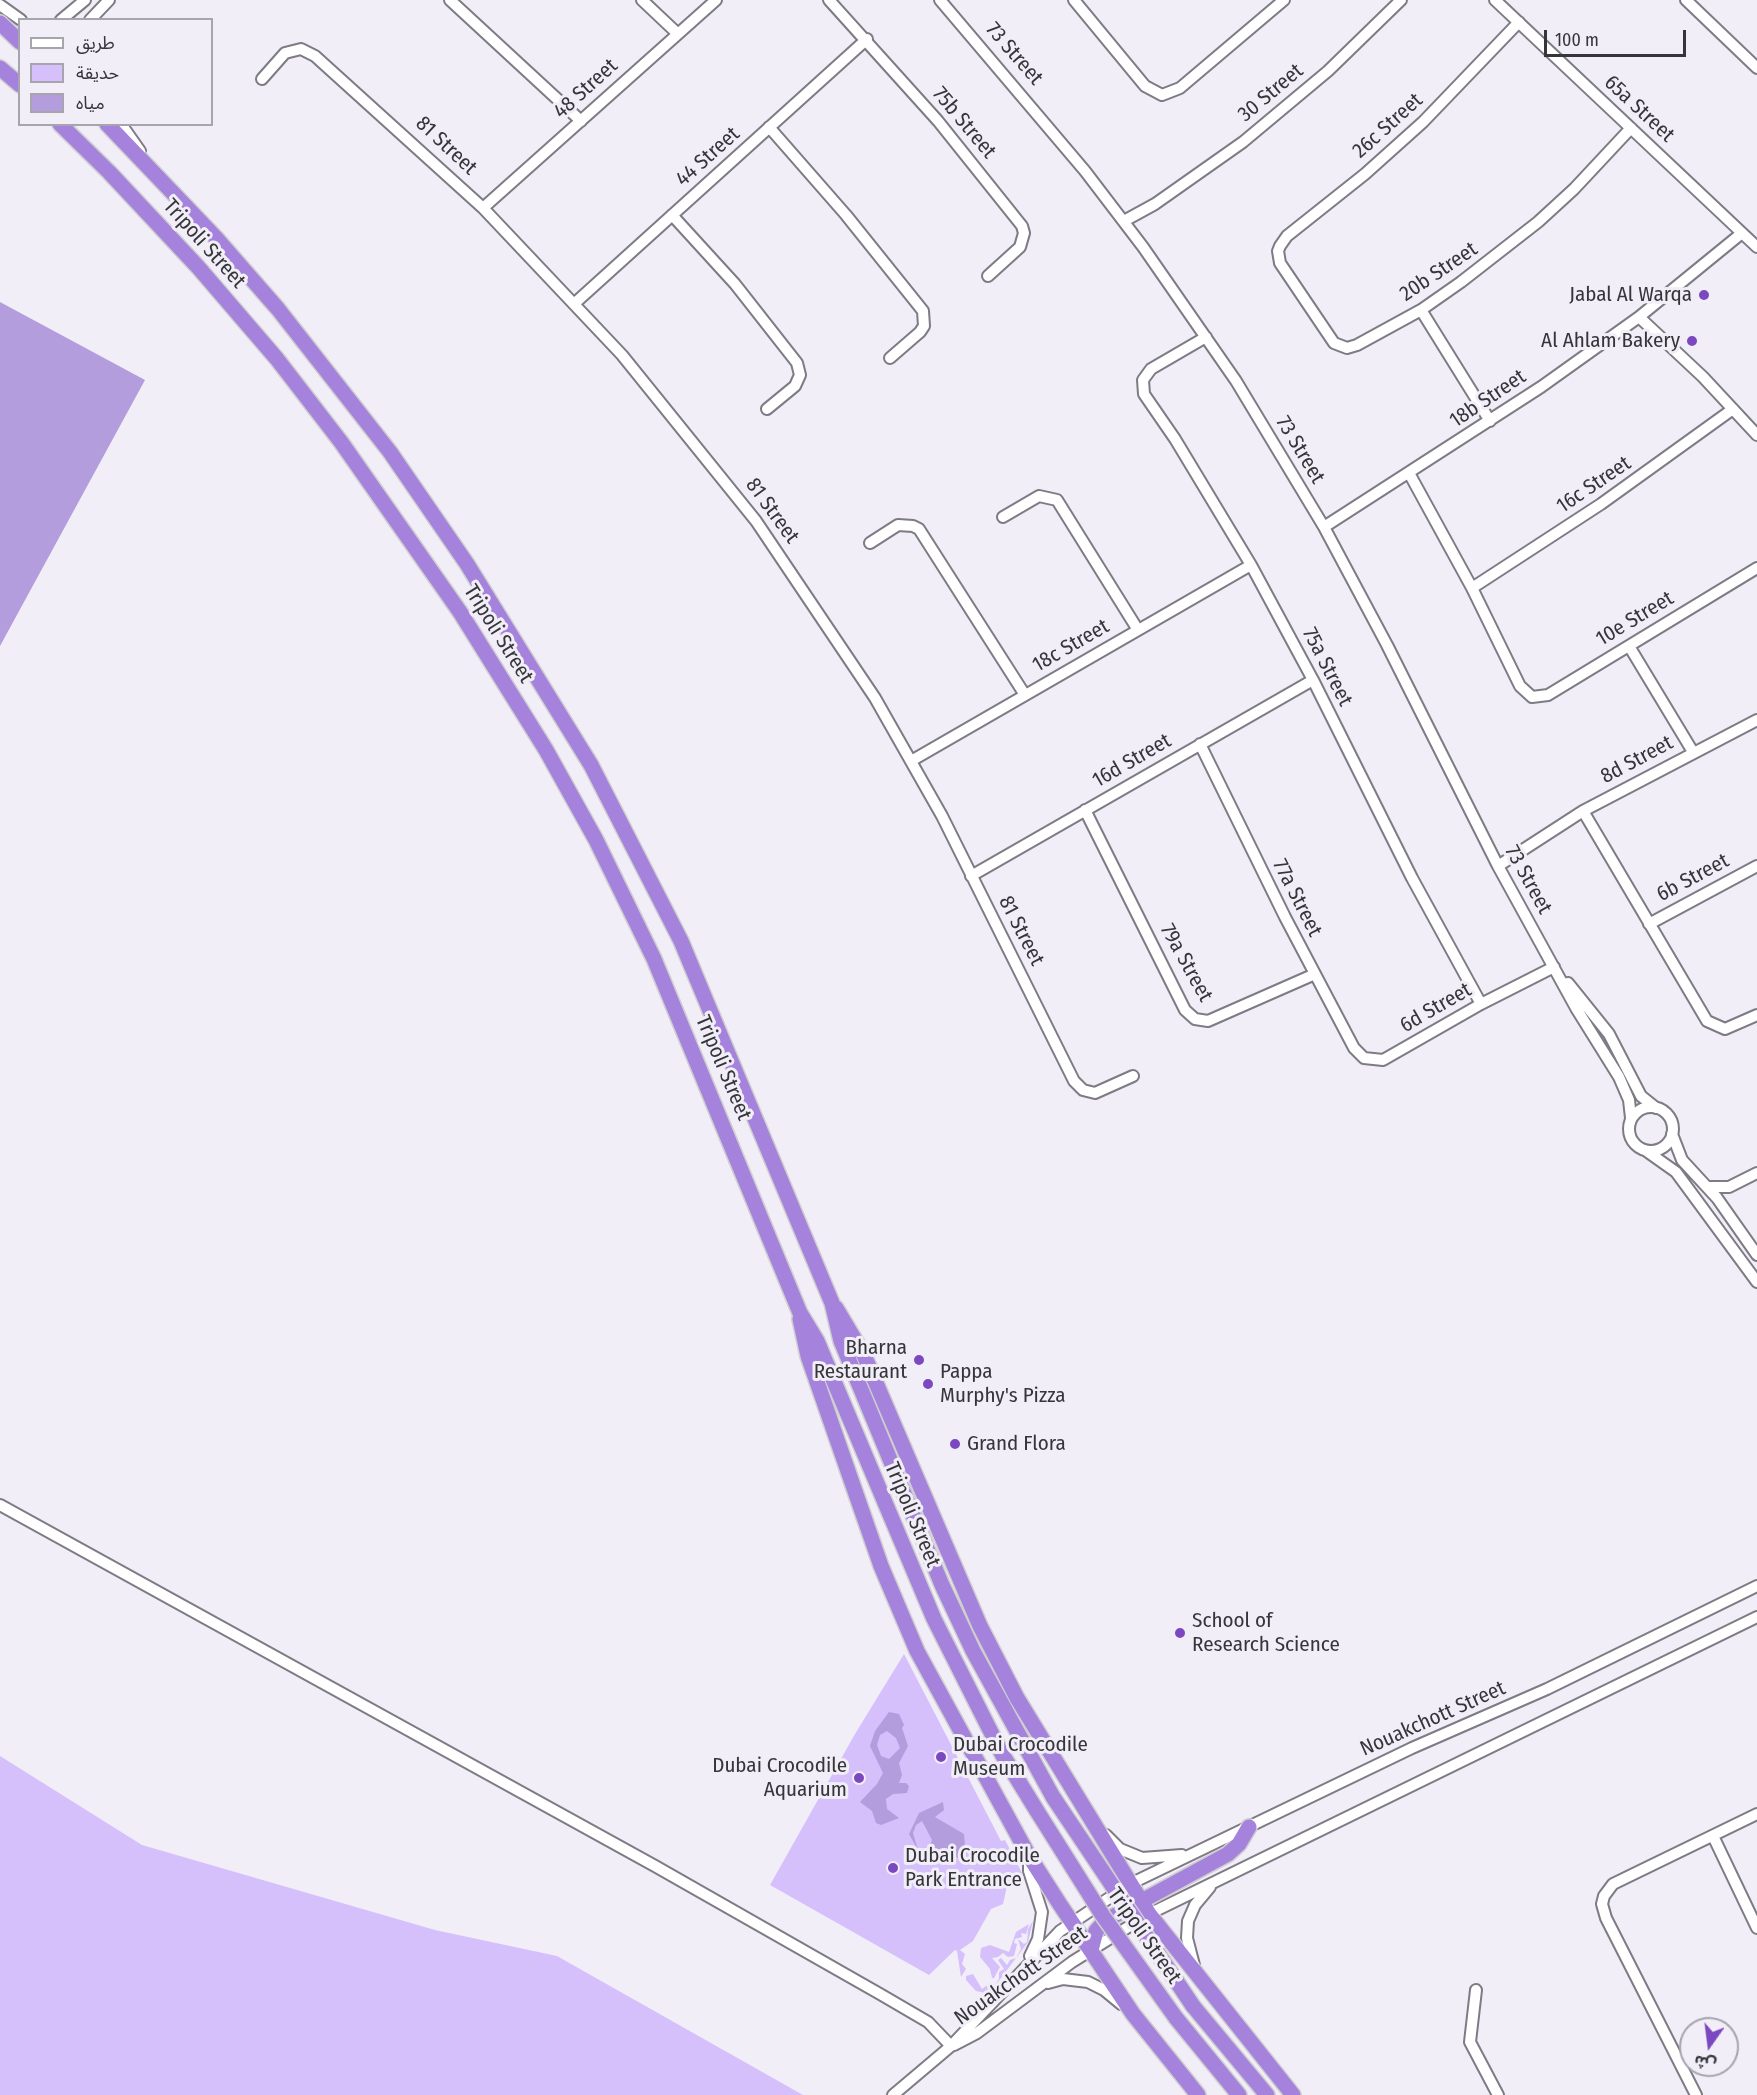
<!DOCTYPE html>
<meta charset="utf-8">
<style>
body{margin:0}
#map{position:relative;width:1757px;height:2095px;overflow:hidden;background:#f1eef8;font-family:"Fira Sans Condensed","Noto Sans Arabic",sans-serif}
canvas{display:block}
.legend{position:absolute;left:18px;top:18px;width:195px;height:108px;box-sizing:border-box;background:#f1eef8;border:2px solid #a6a4ac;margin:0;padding:8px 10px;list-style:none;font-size:18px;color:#363539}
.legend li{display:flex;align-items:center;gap:12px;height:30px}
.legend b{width:30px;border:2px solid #a6a4ac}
.north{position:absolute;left:1679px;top:2017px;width:60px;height:60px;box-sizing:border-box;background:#f1eef8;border:2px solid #a6a4ac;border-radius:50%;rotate:194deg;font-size:16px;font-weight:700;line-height:24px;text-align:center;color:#363539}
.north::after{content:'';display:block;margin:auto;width:21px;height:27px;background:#7c48c0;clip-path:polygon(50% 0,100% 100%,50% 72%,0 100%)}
.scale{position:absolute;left:1544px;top:30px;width:142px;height:27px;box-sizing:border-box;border:3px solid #363539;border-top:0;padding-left:8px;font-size:18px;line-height:21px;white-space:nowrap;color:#363539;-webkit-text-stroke:4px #f1eef8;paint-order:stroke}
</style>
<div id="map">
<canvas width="1757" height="2095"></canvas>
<ul class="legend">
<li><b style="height:8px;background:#fff"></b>طريق</li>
<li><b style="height:16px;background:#d5c0fc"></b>حديقة</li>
<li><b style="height:16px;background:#b39ddc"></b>مياه</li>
</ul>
<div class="north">ش</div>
<div class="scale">100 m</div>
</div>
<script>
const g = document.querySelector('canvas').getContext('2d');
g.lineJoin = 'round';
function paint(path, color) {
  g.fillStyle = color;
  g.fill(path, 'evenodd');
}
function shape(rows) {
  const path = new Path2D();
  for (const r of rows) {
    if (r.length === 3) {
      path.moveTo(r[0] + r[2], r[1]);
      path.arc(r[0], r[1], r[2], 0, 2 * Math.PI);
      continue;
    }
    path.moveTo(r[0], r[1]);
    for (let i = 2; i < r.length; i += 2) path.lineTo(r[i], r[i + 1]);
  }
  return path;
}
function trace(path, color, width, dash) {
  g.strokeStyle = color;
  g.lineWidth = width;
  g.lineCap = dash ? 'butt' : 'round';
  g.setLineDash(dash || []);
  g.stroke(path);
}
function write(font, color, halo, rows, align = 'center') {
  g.font = font + ' "Fira Sans Condensed",sans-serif';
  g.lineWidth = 6;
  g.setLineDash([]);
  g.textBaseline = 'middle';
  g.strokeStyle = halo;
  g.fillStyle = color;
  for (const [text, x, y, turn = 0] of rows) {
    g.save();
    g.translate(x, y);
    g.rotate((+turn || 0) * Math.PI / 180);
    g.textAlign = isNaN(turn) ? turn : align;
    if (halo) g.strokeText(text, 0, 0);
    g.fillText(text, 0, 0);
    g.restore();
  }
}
paint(shape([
 [904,1654,1001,1841,1005,1840,1022,1873,1007,1886,1003,1904,991,1909,973,1941,960,1950,965,1954,962,1964,966,1969,961,1977,957,1951,955,1950,929,1975,770,1885,855,1734],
 [0,1756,142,1845,435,1930,557,1956,803,2095,0,2095],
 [1033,1921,1028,1942,998,1982,985,1993,976,1991,966,1980,966,1976,973,1974,982,1989,991,1982,994,1986,999,1979,999,1972,1004,1969,998,1960,1001,1958,1007,1965,1010,1960,1016,1958,1021,1949,1018,1939,1024,1944,1027,1942,1028,1929],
 [1029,1924,1026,1934,1021,1933,1022,1937,1015,1939,1014,1943,1017,1944,1014,1956,1008,1957,1003,1953,998,1957,992,1958,1000,1967,994,1978,992,1978,990,1969,980,1957,981,1948,990,1945,1009,1952,1016,1932]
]), '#d5c0fc');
paint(shape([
 [0,302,145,380,0,646],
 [889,1712,899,1714,904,1725,902,1728,908,1746,899,1763,902,1775,899,1783,906,1783,909,1786,907,1793,893,1794,886,1799,887,1809,899,1818,881,1825,876,1823,872,1811,860,1802,877,1784,883,1773,870,1746,875,1731],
 [887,1731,896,1738,900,1748,889,1759,881,1756,877,1745,880,1735],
 [943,1802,944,1810,935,1817,964,1834,965,1846,970,1851,958,1858,950,1852,927,1853,932,1840,922,1821,916,1825,913,1833,918,1850,909,1834,919,1813]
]), '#b39ddc');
const minor = shape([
 [450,0,581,121],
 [642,0,678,34],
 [829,0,938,121,1022,226,1024,233,1020,247,988,276],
 [940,0,1085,171,1143,247,1236,381,1324,527,1387,645,1498,866,1576,1008,1619,1077,1629,1100,1631,1118],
 [1074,0,1145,86,1162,95,1180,88,1284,0],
 [1495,0,1757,247],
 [1686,0,1757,68],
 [0,5,21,20],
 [61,20,85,0],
 [90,20,109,0],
 [1519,22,1423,122,1365,174,1287,236,1280,246,1278,251,1280,263,1334,343,1347,348,1357,345,1421,310,1461,282,1538,222,1574,189,1631,128],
 [262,79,285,53,301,49,315,56,483,208,622,355,756,521,875,698,942,816,1074,1081,1083,1090,1095,1093,1133,1076],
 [121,124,140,151],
 [769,127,846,215,923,311,924,326,920,332,890,358],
 [483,208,716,0],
 [672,215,735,284,797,363,800,375,795,386,767,409],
 [1124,221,1155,204,1243,142,1328,71,1401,0],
 [575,303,867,39],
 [1421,310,1490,421],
 [1639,317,1703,377,1757,435],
 [1206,337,1151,369,1143,380,1144,394,1175,439,1251,565,1313,680,1412,878,1481,1004],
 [1409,473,1472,588,1520,686,1532,697,1548,695,1757,568],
 [1003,517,1039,496,1057,500,1138,630],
 [1324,527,1541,387,1639,317,1742,233],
 [870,543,898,525,913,526,919,529,1025,695],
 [1472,588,1601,504,1733,409],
 [1629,646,1693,752],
 [1200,744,1285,917,1354,1048,1364,1058,1383,1060,1481,1004,1554,967],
 [911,761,1251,565],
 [1085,810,1185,1010,1195,1019,1208,1021,1315,974],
 [1583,811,1707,1021,1725,1029,1757,1015],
 [1498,866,1583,811,1757,720],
 [971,876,1313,680],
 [1649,924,1757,866],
 [1568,983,1609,1034,1641,1096,1656,1108],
 [1651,1129,22],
 [1672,1134,1682,1160,1717,1198,1757,1255],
 [1645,1150,1676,1172,1757,1282],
 [1708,1187,1729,1187,1757,1173],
 [0,1505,655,1866,880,1994,928,2022,951,2046],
 [1106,1835,1120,1849,1142,1858,1182,1855],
 [1713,1836,1757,1928],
 [1029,1856,1029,1871,1042,1912,1038,1939,1030,1956],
 [1194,1965,1187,1938,1188,1921,1195,1905,1210,1887],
 [1048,1983,1063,1979,1088,1982,1104,1990,1121,2004],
 [1476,1990,1470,2042,1498,2095],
 [954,2045,977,2033,1072,1962,1149,1914,1757,1617],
 [893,2095,951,2046,1060,1931,1130,1884,1412,1748,1547,1689,1757,1586],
 [1696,2095,1606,1918,1602,1904,1604,1896,1613,1884,1757,1814]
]);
const highway = shape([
 [0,23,20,42],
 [0,68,20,85],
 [60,124,109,172,198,267,277,359,341,442,460,612,546,750,596,840,654,959,800,1313,817,1341,934,1619,1002,1754,1037,1811],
 [107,124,216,238,278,309,390,452,467,564,591,765,681,941,832,1303,841,1341,942,1585,973,1651,1053,1797],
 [836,1308,864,1355,980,1626,1017,1698,1149,1914,1293,2095],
 [800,1319,808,1356,881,1566,917,1651,1029,1856,1059,1903,1133,2014,1198,2095],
 [1091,1950,1096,1931,1105,1921,1228,1854,1239,1844,1249,1827],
 [1193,2006,1267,2095],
 [1176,2018,1239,2095]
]);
trace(minor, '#7e7b85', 14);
trace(highway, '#cfcfcf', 18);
trace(minor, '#fff', 10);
trace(highway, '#a583dd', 15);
const highwayBridge = shape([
 [1053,1797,1193,2006],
 [1037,1811,1103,1916,1176,2018]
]);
trace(highwayBridge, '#cfcfcf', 18, []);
trace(highwayBridge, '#a583dd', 15);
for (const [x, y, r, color] of [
 [1704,295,6,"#7c48c0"],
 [1692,341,6,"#7c48c0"],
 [919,1360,6,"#7c48c0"],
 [928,1384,6,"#7c48c0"],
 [955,1444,6,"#7c48c0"],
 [1180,1633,6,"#7c48c0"],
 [941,1757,6,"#7c48c0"],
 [859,1778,6,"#7c48c0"],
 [893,1868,6,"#7c48c0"]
]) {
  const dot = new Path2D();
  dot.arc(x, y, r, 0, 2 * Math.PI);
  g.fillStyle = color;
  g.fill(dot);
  trace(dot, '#f1eef8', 2);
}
write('21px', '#363539', '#f1eef8', [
 ["73 Street",1014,54,49],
 ["48 Street",586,89,-42],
 ["30 Street",1271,93,-40],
 ["65a Street",1639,109,43],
 ["75b Street",964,123,50],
 ["26c Street",1388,126,-42],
 ["81 Street",446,146,43],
 ["44 Street",708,157,-42],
 ["Tripoli Street",204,244,48],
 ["20b Street",1439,272,-34],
 ["18b Street",1488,399,-34],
 ["73 Street",1300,450,59],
 ["16c Street",1594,485,-34],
 ["81 Street",772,511,54],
 ["10e Street",1635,619,-31],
 ["Tripoli Street",498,634,58],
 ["18c Street",1071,646,-30],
 ["75a Street",1327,667,63],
 ["8d Street",1637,760,-28],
 ["16d Street",1132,761,-30],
 ["6b Street",1693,878,-28],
 ["73 Street",1528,880,61],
 ["77a Street",1297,898,63],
 ["81 Street",1021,931,63],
 ["79a Street",1186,963,61],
 ["6d Street",1436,1008,-30],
 ["Tripoli Street",723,1068,67],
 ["Tripoli Street",912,1515,67],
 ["Nouakchott Street",1433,1719,-24],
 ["Tripoli Street",1144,1936,55],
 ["Nouakchott Street",1021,1976,-35]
]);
write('21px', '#363539', '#f1eef8', [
 ["Jabal Al Warqa",1692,295,"right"],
 ["Al Ahlam Bakery",1680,341,"right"],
 ["Bharna",907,1348,"right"],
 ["Restaurant",907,1372,"right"],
 ["Pappa",940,1372],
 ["Murphy's Pizza",940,1396],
 ["Grand Flora",967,1444],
 ["School of",1192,1621],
 ["Research Science",1192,1645],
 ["Dubai Crocodile",953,1745],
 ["Museum",953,1769],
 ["Dubai Crocodile",847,1766,"right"],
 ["Aquarium",847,1790,"right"],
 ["Dubai Crocodile",905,1856],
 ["Park Entrance",905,1880]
], 'left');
</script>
